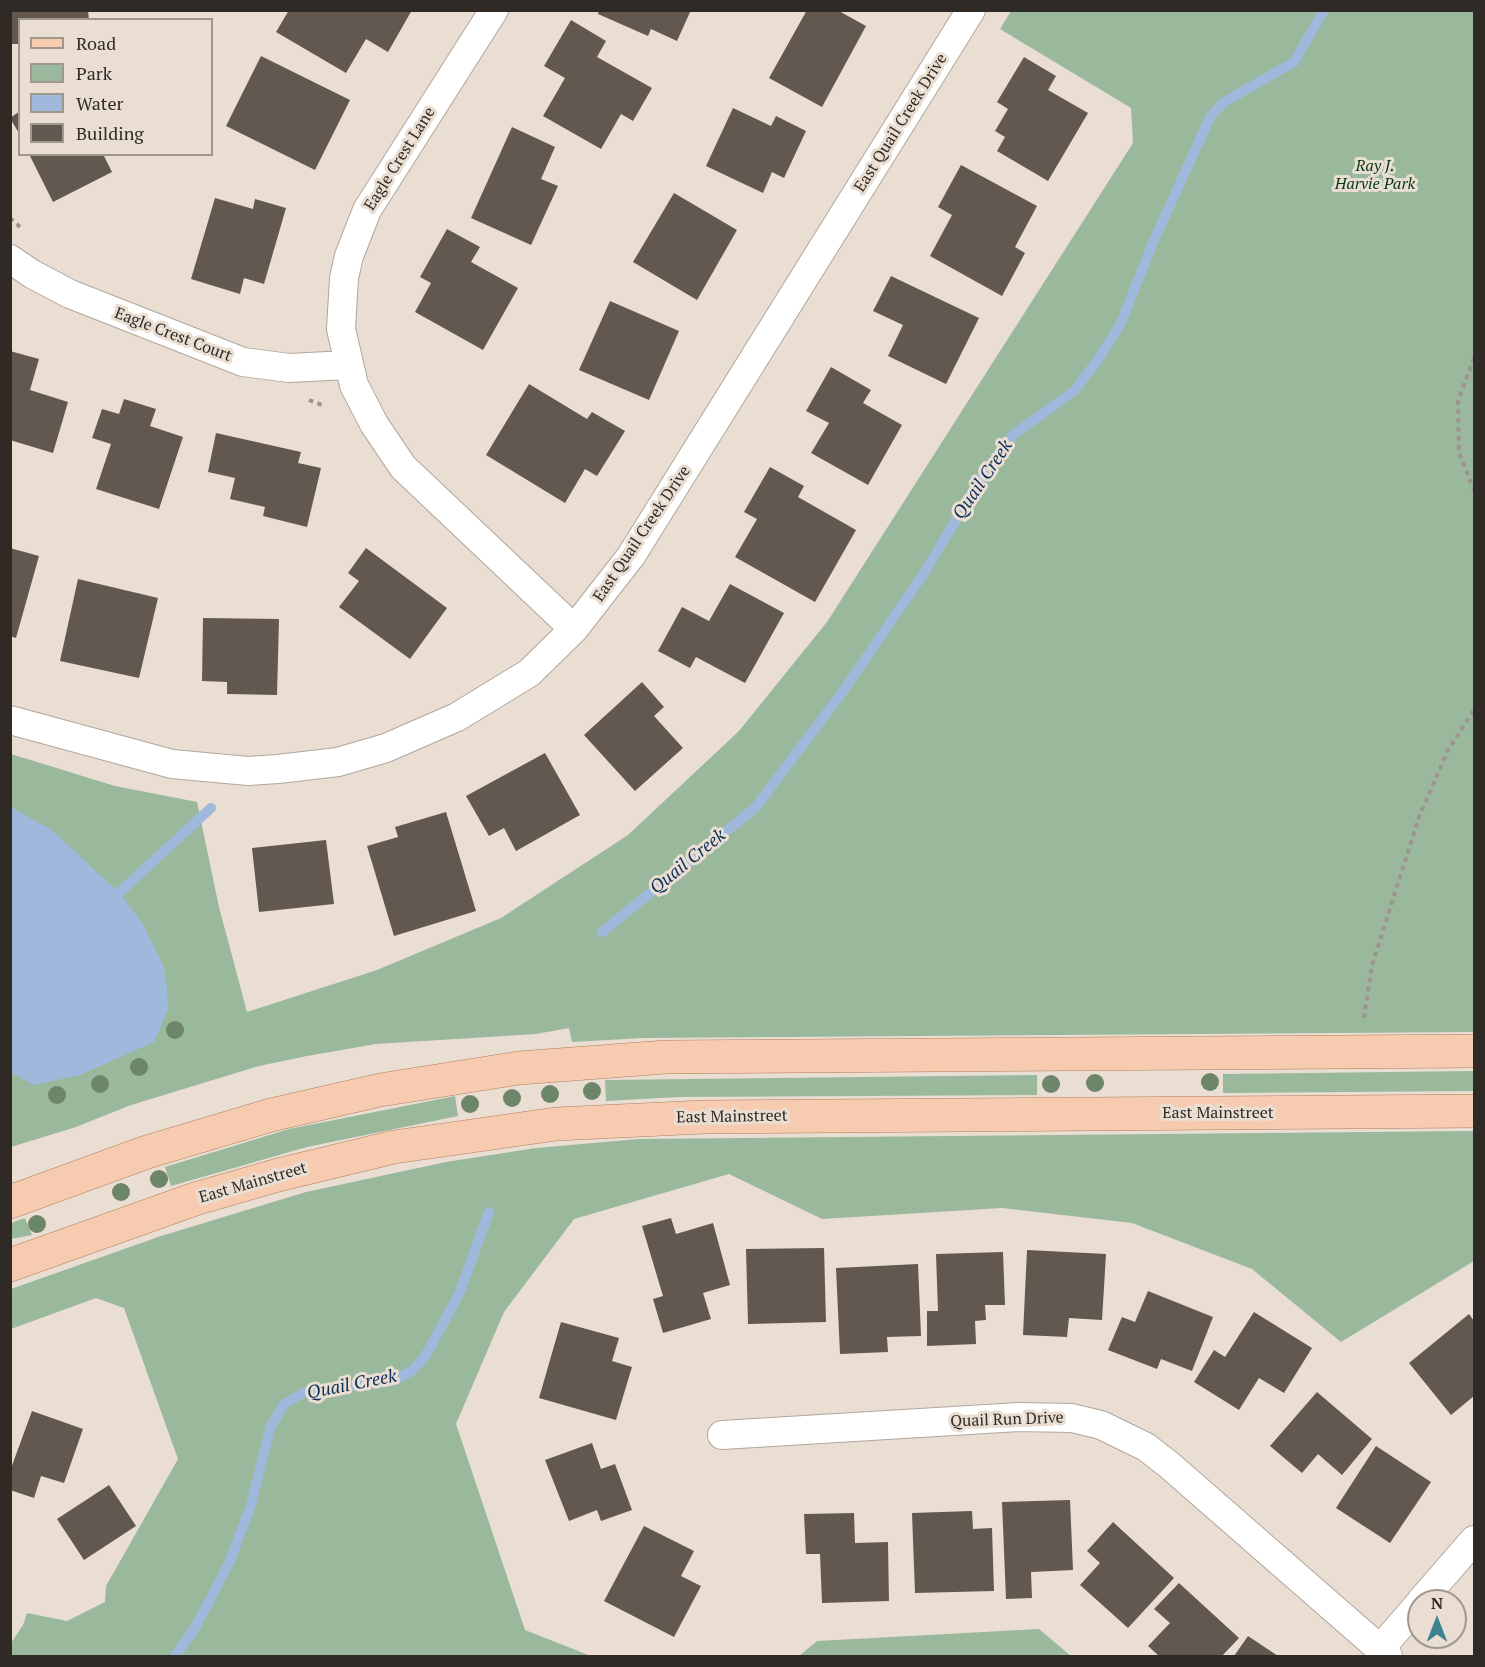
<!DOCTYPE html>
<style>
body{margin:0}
#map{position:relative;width:1485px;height:1667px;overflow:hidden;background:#eaded3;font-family:"PT Serif",serif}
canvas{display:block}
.frame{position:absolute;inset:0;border:12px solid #2f2a26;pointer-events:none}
.legend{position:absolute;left:18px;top:18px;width:195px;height:138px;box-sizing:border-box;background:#eaded3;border:2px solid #9f968e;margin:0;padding:8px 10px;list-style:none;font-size:18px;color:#2f2a26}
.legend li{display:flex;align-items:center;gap:12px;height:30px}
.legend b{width:30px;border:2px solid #9f968e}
.north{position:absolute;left:1407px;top:1589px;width:60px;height:60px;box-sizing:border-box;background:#eaded3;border:2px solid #9f968e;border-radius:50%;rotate:0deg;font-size:16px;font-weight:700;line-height:24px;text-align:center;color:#2f2a26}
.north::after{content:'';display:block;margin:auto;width:21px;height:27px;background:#3e8290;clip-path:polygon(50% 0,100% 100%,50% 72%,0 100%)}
</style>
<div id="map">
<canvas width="1485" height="1667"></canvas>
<div class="frame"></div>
<ul class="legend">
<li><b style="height:8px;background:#f7cbaf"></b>Road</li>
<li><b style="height:16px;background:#9ab89c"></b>Park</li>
<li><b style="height:16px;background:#9fb9dc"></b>Water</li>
<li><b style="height:16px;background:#62584f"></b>Building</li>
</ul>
<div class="north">N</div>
</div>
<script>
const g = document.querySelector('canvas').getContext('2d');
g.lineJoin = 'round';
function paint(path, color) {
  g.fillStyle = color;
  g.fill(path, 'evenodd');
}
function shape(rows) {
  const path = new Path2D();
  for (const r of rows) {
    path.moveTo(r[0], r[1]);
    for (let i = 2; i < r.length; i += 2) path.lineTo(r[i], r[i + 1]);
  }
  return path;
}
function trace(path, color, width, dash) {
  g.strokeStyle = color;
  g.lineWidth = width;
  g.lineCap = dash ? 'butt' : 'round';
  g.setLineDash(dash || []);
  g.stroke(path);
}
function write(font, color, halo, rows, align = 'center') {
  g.font = font + ' "PT Serif",serif';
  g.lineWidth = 6;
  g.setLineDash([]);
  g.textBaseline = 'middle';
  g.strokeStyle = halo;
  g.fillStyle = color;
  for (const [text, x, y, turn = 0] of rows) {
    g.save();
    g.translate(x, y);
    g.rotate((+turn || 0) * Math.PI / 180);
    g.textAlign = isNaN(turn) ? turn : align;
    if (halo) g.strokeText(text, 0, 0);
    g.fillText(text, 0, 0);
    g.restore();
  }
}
paint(shape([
 [1011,11,1474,11,1474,1032,644,1038,572,1042,569,1028,536,1034,376,1044,307,1056,259,1066,131,1105,76,1127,11,1147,11,754,115,786,197,802,219,907,247,1012,377,970,501,918,628,835,739,731,827,622,1133,143,1131,108,1000,29],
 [1474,1071,1474,1091,1223,1093,1223,1074],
 [1037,1075,1037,1095,679,1097,606,1101,605,1080],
 [455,1096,458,1116,307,1147,171,1186,165,1167,289,1129],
 [1474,1131,1474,1261,1341,1342,1252,1269,1132,1223,1002,1208,822,1219,729,1174,574,1219,504,1312,456,1424,525,1630,591,1656,11,1656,11,1643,23,1625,27,1613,67,1621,105,1602,106,1586,178,1459,124,1308,96,1298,11,1329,11,1289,161,1236,306,1192,446,1162,536,1148,639,1139],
 [25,1218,32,1235,11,1239,11,1223],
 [1039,1629,1071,1656,799,1656,817,1641]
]), '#9ab89c');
paint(shape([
 [11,807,53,831,121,895,143,924,164,968,167,990,168,1009,154,1042,80,1075,33,1085,11,1072]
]), '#9fb9dc');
trace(shape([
 [110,901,211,808],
 [602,932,755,808,844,690,924,573,981,478,1013,435,1074,391,1099,358,1121,323,1152,245,1210,117,1224,102,1294,62,1324,10],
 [175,1656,195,1628,229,1563,250,1508,271,1426,284,1404,305,1392,392,1381,413,1370,426,1355,459,1294,489,1212]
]), '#9fb9dc', 10);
paint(shape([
 [11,10,88,10,89,20,20,20,20,44,12,44],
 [289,10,412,10,388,52,366,39,346,73,276,32],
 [599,10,691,10,677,41,651,29,648,36,598,14],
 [807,10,837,10,866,26,822,107,769,78],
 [571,20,606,41,597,57,652,88,633,121,621,114,601,149,543,116,565,78,544,66],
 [261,56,350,100,315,170,226,126],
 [1024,57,1056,76,1048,90,1088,113,1048,181,997,151,1005,137,995,131,1008,109,997,102],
 [733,108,771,126,776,116,806,131,784,178,772,172,763,193,706,166],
 [20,111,20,135,10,118],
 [512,127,555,147,541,179,558,186,531,245,471,218],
 [29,154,103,154,112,172,53,202],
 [961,165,1037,206,1015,247,1025,253,1002,296,930,256,952,215,938,207],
 [674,193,737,230,697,300,633,262],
 [215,198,253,209,255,199,286,208,264,284,244,278,240,294,191,279],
 [447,229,480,247,471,262,518,288,483,350,415,312,431,283,420,277],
 [891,276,979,318,946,384,888,356,903,325,873,311],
 [610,301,679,331,649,400,579,370],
 [10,351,39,359,30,390,68,402,53,453,10,440],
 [831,367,871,390,863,403,902,425,868,485,811,453,829,423,806,411],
 [529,384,587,419,592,412,625,431,597,476,585,469,565,503,486,455],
 [124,399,156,409,150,426,183,437,159,509,96,489,111,444,92,438,102,409,119,414],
 [216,433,301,452,298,463,321,468,307,527,263,516,265,507,230,499,235,478,208,472],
 [770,467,804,486,798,497,856,530,815,602,735,557,757,519,744,512],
 [10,548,39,556,16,638,10,636],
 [366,548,447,608,410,659,339,607,359,581,348,573],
 [78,579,158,598,139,678,60,661],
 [730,584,784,613,745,683,696,657,690,668,658,651,682,607,709,621],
 [203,618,279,619,277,695,227,694,227,682,202,681],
 [642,682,664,707,654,716,683,748,635,791,584,735],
 [545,753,580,815,516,851,504,828,489,836,466,796],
 [446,812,476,911,394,936,367,846,398,837,395,827],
 [326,840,334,904,259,912,252,848],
 [671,1218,676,1234,713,1223,730,1285,703,1293,711,1319,663,1333,653,1299,663,1296,642,1226],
 [824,1248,826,1322,748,1324,746,1249],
 [1027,1250,1106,1254,1102,1320,1069,1318,1067,1337,1023,1335],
 [1003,1252,1005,1305,985,1305,986,1320,975,1321,976,1344,927,1346,927,1311,938,1311,936,1254],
 [918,1264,921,1336,887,1337,888,1352,840,1354,836,1268],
 [1148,1291,1213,1317,1192,1371,1161,1359,1157,1369,1108,1350,1122,1317,1135,1322],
 [1254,1312,1312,1348,1284,1393,1259,1378,1239,1410,1194,1382,1214,1350,1225,1357],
 [1469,1314,1474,1321,1474,1396,1451,1415,1409,1363],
 [561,1322,619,1338,612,1361,632,1367,616,1420,539,1398],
 [1317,1392,1372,1439,1342,1475,1318,1454,1302,1473,1270,1446],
 [32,1411,83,1429,64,1483,41,1476,34,1498,10,1490,10,1471],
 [592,1443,601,1469,615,1464,632,1510,601,1521,597,1510,569,1521,545,1460],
 [1376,1446,1431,1482,1390,1543,1336,1508],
 [109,1485,136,1526,84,1560,57,1519],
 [1070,1500,1073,1570,1031,1572,1032,1598,1006,1599,1002,1502],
 [972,1511,973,1529,992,1528,994,1591,915,1593,912,1513],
 [854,1513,855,1543,888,1542,889,1601,822,1603,820,1554,806,1554,804,1514],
 [1113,1522,1174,1578,1128,1628,1080,1585,1100,1563,1087,1551],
 [644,1526,694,1551,681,1576,701,1586,674,1637,604,1601],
 [1179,1583,1239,1638,1222,1656,1159,1656,1148,1646,1170,1623,1154,1609],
 [1248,1636,1278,1656,1234,1656]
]), '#62584f');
const street = shape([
 [494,10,367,210,349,256,344,278,341,329,354,385,374,424,403,467,574,629],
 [10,259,32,274,70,294,243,362,289,368,348,365],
 [10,720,172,764,248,771,278,769,338,762,386,748,457,717,529,673,574,629,631,556,971,10],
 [722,1435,1019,1417,1072,1418,1101,1425,1146,1447,1168,1464,1388,1656],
 [1421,1601,1474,1540],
 [1380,1649,1419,1604]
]);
const primary = shape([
 [10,1202,147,1152,271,1115,380,1090,519,1068,666,1057,1474,1051],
 [10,1265,195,1199,278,1175,394,1147,556,1124,704,1117,1474,1111]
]);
trace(street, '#b1a69c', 30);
trace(primary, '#ae7d5d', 34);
trace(shape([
 [10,218,21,228],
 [1474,358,1458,401,1459,453,1474,490],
 [309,400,322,405],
 [1364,1018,1372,965,1419,817,1447,752,1474,710]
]), '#9d948c', 4, [4.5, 4.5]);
trace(street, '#fff', 28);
trace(primary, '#f7cbaf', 33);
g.fillStyle = '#6d8569';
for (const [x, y] of [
 [175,1030],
 [139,1067],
 [1210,1082],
 [1095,1083],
 [100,1084],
 [1051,1084],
 [592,1091],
 [550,1094],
 [57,1095],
 [512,1098],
 [470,1104],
 [159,1179],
 [121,1192],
 [37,1224]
]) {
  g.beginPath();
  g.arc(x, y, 9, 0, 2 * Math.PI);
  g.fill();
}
write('16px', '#2f2a26', '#eaded3', [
 ["East Quail Creek Drive",901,123,-58],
 ["Eagle Crest Lane",400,159,-58],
 ["Eagle Crest Court",173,335,21],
 ["East Quail Creek Drive",642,534,-56],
 ["East Mainstreet",1218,1113],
 ["East Mainstreet",732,1117,-1],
 ["East Mainstreet",253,1183,-16],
 ["Quail Run Drive",1007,1420,-2]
]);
write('italic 16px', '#063c13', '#eaded3', [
 ["Ray J.",1375,166],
 ["Harvie Park",1375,184]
]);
write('italic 18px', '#0c2f5a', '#eaded3', [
 ["Quail Creek",983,480,-56],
 ["Quail Creek",688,862,-39],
 ["Quail Creek",352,1385,-11]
]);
</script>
